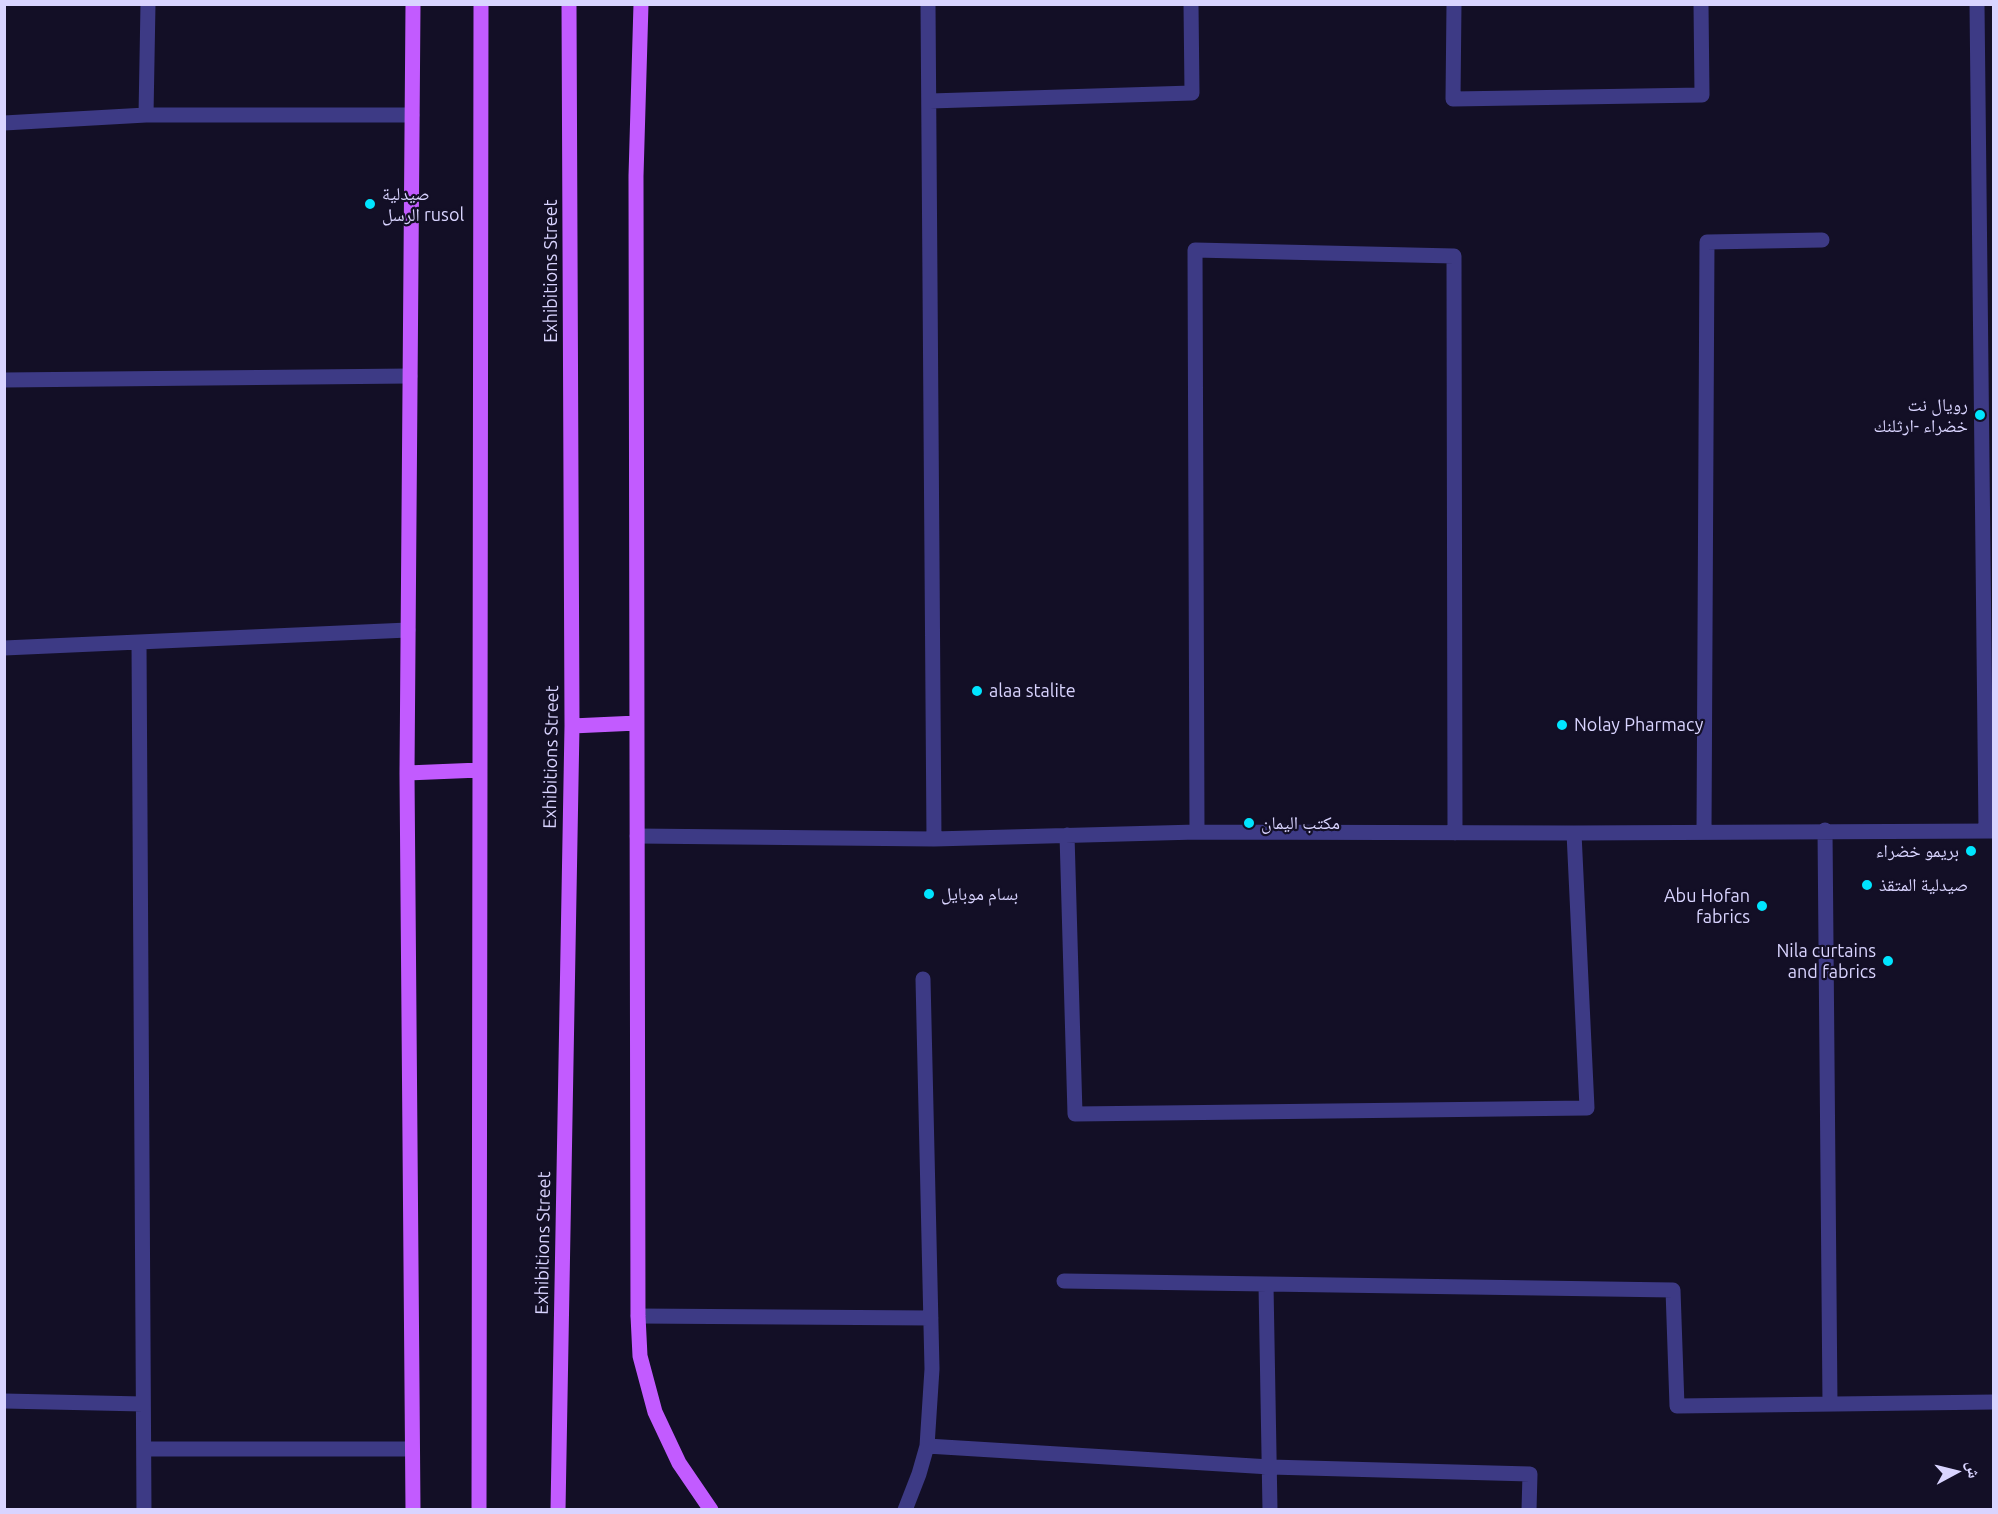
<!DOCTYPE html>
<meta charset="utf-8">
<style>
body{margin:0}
#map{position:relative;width:1998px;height:1514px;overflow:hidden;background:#130f26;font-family:Ubuntu,"Noto Naskh Arabic",sans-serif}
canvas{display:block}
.frame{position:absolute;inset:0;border:6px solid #d9d4ff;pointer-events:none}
.north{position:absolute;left:1926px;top:1442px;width:60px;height:60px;-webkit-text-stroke:4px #130f26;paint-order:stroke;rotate:83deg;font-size:16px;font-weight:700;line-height:24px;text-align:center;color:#d9d4ff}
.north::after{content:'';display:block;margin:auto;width:21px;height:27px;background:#d9d4ff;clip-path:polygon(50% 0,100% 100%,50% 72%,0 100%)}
</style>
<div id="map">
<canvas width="1998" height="1514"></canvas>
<div class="frame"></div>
<div class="north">ش</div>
</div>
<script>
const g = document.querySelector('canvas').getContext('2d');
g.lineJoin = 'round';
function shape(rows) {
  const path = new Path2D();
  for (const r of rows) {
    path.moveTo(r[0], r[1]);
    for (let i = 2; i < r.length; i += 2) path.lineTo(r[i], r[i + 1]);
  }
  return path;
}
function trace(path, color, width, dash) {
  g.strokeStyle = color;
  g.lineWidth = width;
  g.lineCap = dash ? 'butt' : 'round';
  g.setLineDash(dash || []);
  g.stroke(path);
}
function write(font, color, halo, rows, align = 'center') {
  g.font = font + ' Ubuntu,"Noto Naskh Arabic",sans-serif';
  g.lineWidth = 4.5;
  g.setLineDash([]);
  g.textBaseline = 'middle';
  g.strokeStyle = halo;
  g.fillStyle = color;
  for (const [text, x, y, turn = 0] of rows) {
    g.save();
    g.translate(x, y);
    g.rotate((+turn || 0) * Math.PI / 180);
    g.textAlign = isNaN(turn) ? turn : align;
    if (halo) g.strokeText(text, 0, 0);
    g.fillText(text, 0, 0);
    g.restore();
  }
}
trace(shape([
 [928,4,934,839],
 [1454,4,1453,99,1702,95,1701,4],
 [1977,4,1986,830],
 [930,101,1192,93,1191,4],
 [146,115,148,4],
 [4,123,146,115,412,115],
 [4,380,410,376],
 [139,643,144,1510],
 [4,648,408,630],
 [1825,830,1830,1404],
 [1197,832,1195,250,1454,256,1455,833],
 [1704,832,1707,242,1822,240],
 [1067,835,1075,1114,1587,1108,1574,833],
 [637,836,934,839,1197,832,1574,833,1994,831],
 [1064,1281,1673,1290,1677,1406,1994,1402],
 [1266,1285,1270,1510],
 [638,1316,931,1318],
 [4,1401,143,1404],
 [927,1446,1270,1467,1530,1474,1529,1510],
 [144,1449,412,1449],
 [905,1510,919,1474,927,1446,932,1369,923,979]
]), '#3d3a85', 15);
trace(shape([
 [413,4,407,773,413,1510],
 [641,4,636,176,638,1316,640,1356,655,1412,679,1463,711,1510],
 [572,726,637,723],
 [407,773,480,770],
 [479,1510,481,4],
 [558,1510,572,726,569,4]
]), '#c25bff', 15);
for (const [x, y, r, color] of [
 [370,204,6,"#00e5ff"],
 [1980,415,6,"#00e5ff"],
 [977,691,6,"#00e5ff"],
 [1562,725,6,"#00e5ff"],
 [1249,823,6,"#00e5ff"],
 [1971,851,6,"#00e5ff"],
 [1867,885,6,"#00e5ff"],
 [929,894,6,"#00e5ff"],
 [1762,906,6,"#00e5ff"],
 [1888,961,6,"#00e5ff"]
]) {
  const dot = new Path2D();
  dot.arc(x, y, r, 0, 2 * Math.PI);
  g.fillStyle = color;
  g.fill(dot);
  trace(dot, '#130f26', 2);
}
write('18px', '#d9d4ff', '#130f26', [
 ["صيدلية",382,194],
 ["الرسل rusol",382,215],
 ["رويال نت",1968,405,"right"],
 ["خضراء -ارثلنك",1968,426,"right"],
 ["alaa stalite",989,691],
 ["Nolay Pharmacy",1574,725],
 ["مكتب اليمان",1261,823],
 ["بريمو خضراء",1959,851,"right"],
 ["صيدلية المتقذ",1879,885],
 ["بسام موبايل",941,894],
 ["Abu Hofan",1750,896,"right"],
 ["fabrics",1750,917,"right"],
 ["Nila curtains",1876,951,"right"],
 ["and fabrics",1876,972,"right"]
], 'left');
write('18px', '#d9d4ff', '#130f26', [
 ["Exhibitions Street",551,271,-90],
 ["Exhibitions Street",551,757,-89],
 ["Exhibitions Street",543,1243,-89]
]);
</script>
